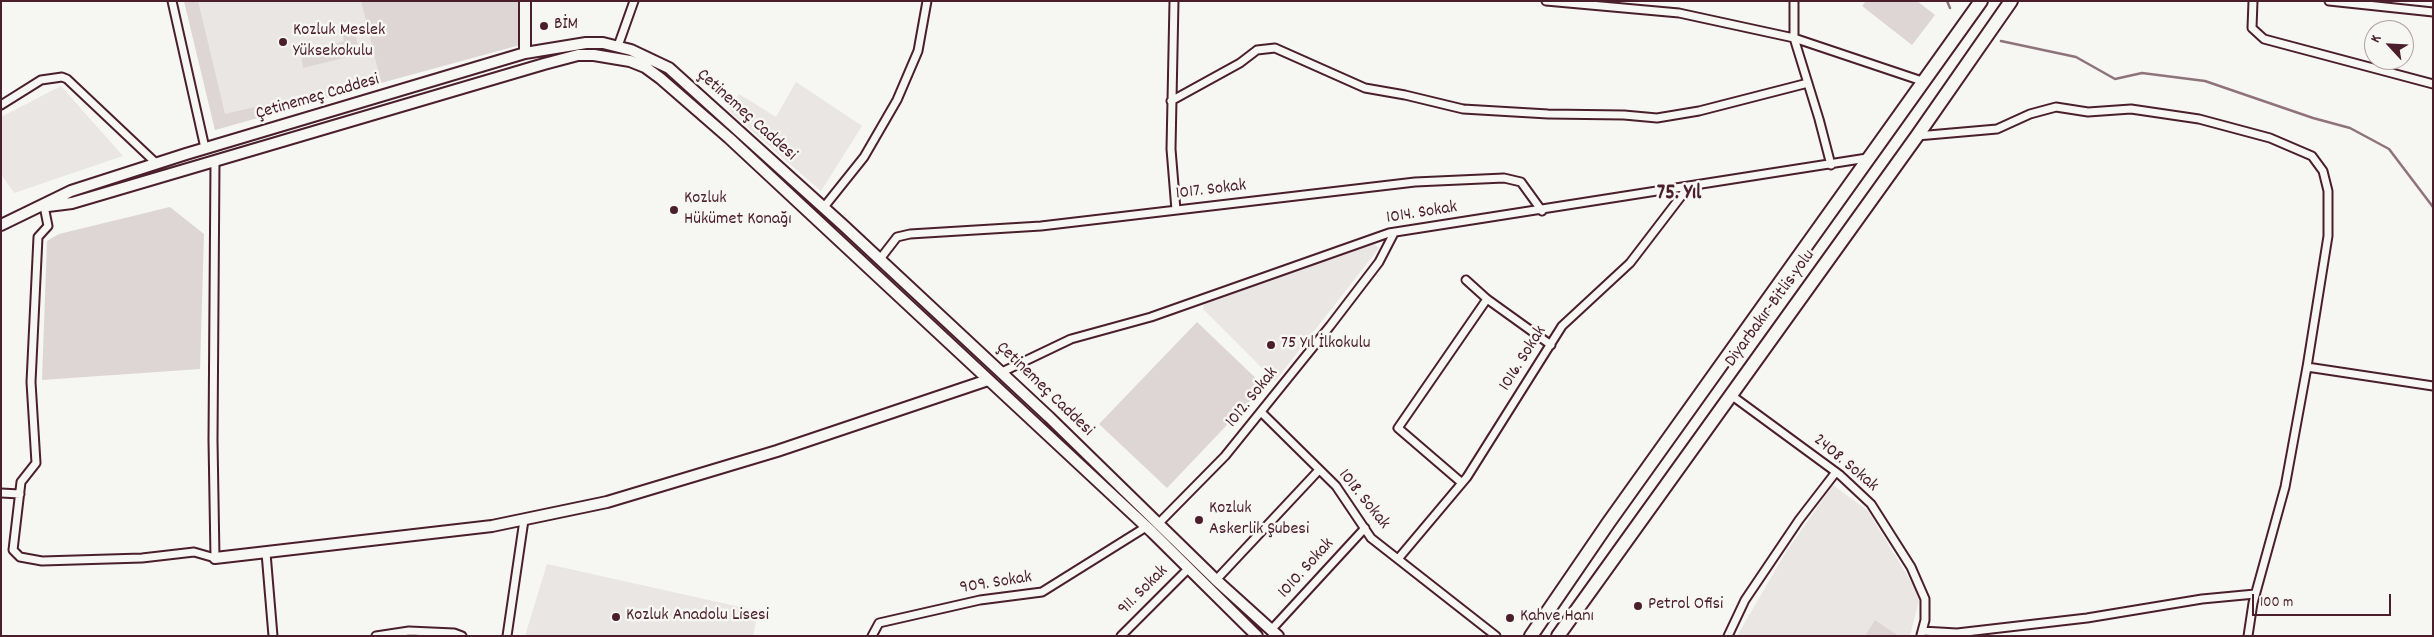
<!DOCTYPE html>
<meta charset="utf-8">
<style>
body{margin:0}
#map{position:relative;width:2434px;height:637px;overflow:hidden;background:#f6f6f2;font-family:Dekko,sans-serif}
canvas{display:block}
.frame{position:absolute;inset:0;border:2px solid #4a1f2b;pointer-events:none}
.north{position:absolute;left:2364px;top:20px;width:50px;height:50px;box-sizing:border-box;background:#f6f6f2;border:1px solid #b1a0a2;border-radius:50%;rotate:295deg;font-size:14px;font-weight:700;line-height:20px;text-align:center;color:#4a1f2b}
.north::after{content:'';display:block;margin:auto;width:18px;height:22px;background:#4a1f2b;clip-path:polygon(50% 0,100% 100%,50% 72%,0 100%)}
.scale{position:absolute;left:2252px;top:594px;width:139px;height:22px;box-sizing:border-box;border:2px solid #4a1f2b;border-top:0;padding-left:6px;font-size:15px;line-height:18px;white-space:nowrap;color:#4a1f2b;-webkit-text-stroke:4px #f6f6f2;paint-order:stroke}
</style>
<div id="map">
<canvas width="2434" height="637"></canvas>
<div class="frame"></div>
<div class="north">K</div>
<div class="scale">100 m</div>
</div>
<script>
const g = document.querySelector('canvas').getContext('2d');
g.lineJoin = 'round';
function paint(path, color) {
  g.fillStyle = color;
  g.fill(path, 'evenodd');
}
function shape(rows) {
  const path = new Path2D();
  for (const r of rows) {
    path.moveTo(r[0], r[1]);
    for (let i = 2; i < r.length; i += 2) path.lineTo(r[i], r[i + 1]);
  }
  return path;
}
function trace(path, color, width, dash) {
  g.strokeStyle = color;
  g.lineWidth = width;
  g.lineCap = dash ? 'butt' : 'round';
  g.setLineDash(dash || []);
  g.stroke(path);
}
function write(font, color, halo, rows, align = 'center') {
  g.font = font + ' Dekko,sans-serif';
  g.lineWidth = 5;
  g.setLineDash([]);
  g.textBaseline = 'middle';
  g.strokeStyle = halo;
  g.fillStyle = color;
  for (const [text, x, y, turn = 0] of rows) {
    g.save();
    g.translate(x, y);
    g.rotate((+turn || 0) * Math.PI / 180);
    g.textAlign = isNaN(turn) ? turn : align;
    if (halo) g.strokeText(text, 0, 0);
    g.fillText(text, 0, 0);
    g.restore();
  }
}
paint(shape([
 [184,1,361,1,381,83,215,130],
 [796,82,862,126,821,191,729,111,739,94,776,117],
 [61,86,123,156,14,193,1,174,1,117],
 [1374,244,1379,248,1275,381,1203,309,1204,304],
 [1833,485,1868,511,1913,585,1919,600,1910,636,1737,636,1786,552],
 [547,564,758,611,753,636,525,636]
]), '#e9e6e3');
paint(shape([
 [184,1,198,1,225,114,353,84,356,90,215,130],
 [361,1,519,1,520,45,381,83],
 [1866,1,1917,1,1935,15,1912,45,1862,6],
 [354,28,360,54,303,68,301,53,344,41,342,32],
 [170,207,204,234,200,369,42,380,47,241,59,234],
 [1197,322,1264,386,1167,488,1099,424],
 [1875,620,1897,635,1897,636,1865,636]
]), '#ddd6d5');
trace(shape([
 [1947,1,1950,8],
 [2001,41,2076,57,2115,79,2142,73,2205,81,2313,118,2350,128,2389,149,2433,207]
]), '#8e747a', 2.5);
const street = shape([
 [172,1,205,148],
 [1174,1,1171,149,1176,210],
 [1546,1,1679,13,1794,38,1925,82],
 [1794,1,1794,38,1819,119,1831,165],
 [2253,1,2252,28,2264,39,2433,84],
 [2329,1,2433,12],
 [618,46,634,1],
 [1171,101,1240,63,1257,50,1275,48,1365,88,1405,95,1463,109,1548,114,1624,115,1657,118,1699,111,1808,83],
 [1,105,41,80,62,77,67,79,157,164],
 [1917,136,1997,129,2030,114,2056,107,2088,112,2131,109,2199,119,2270,138,2312,156,2323,171,2328,191,2328,236,2307,367,2285,487,2253,603,2248,636],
 [44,206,48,226,38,237,31,382,36,463,21,482,13,550,20,557,42,561,142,558,194,552,215,558,213,440,215,161],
 [824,207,864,157,897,100,918,51,927,1],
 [880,259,897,237,910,234,1041,226,1415,182,1504,178,1521,182,1542,211],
 [1466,280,1487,299,1551,345],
 [2307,367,2433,386],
 [1002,372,1071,339,1151,317,1389,233,1867,158],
 [1731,395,1840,475,1871,504,1911,567,1925,599,1925,620,1921,635],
 [1261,412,1336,486,1371,538,1496,636],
 [1462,483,1398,428,1487,299],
 [1,493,20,494],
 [1158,524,1225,456,1330,326,1379,262,1394,233],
 [266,553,273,636],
 [1398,559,1467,477,1562,326,1630,263,1689,186],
 [1216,580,1319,470],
 [1272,629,1365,528],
 [1922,631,1957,633,2087,618,2202,599,2255,594],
 [376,636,409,631,454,633,462,636],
 [507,636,524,520],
 [872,636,879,623,980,600,1042,592,1146,527],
 [1121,636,1189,568],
 [1728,636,1745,600,1799,520,1836,472]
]);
const secondary = shape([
 [525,1,525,53],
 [48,206,72,203,544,64,578,55,594,55,630,61,645,67,660,78,729,138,1152,532,1257,636],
 [1,225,71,191,186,154,525,53,586,43,603,43,631,50,669,68,843,225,1049,417,1216,580,1278,636],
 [215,558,492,526,607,502,777,451,988,380]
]);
const highway = shape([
 [1531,636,1609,522,1981,1],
 [1558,636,1917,136,2011,1]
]);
trace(street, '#4a1f2b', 11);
trace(secondary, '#4a1f2b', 14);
trace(highway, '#4a1f2b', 16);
trace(street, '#f6f6f2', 7);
trace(secondary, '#f6f6f2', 10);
trace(highway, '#f6f6f2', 12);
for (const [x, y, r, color] of [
 [544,26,5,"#4a1f2b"],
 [283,42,5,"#4a1f2b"],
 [674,210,5,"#4a1f2b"],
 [1271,345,5,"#4a1f2b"],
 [1199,520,5,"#4a1f2b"],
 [1638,606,5,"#4a1f2b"],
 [616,617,5,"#4a1f2b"],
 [1510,618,5,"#4a1f2b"]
]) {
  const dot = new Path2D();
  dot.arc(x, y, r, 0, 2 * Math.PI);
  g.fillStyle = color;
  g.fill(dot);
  trace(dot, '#f6f6f2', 2);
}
write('18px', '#4a1f2b', '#f6f6f2', [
 ["BİM",554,26],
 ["Kozluk Meslek",293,32],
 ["Yüksekokulu",293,53],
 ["Kozluk",684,200],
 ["Hükümet Konağı",684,221],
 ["75 Yıl İlkokulu",1281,345],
 ["Kozluk",1209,510],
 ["Askerlik Şubesi",1209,531],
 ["Petrol Ofisi",1648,606],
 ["Kozluk Anadolu Lisesi",626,617],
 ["Kahve Hanı",1520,618]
], 'left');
write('18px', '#4a1f2b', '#f6f6f2', [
 ["Çetinemeç Caddesi",318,98,-16],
 ["Çetinemeç Caddesi",746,116,42],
 ["1017. Sokak",1211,191,-7],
 ["1014. Sokak",1422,214,-9],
 ["Diyarbakır-Bitlis yolu",1771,309,-54],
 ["1016. Sokak",1524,359,-58],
 ["Çetinemeç Caddesi",1044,390,44],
 ["1012. Sokak",1253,398,-51],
 ["2408. Sokak",1845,464,40],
 ["1018. Sokak",1363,500,51],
 ["1010. Sokak",1307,569,-48],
 ["909. Sokak",996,584,-9],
 ["911. Sokak",1144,591,-45]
]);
write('bold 22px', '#4a1f2b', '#f6f6f2', [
 ["75. Yıl",1679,195]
]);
</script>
